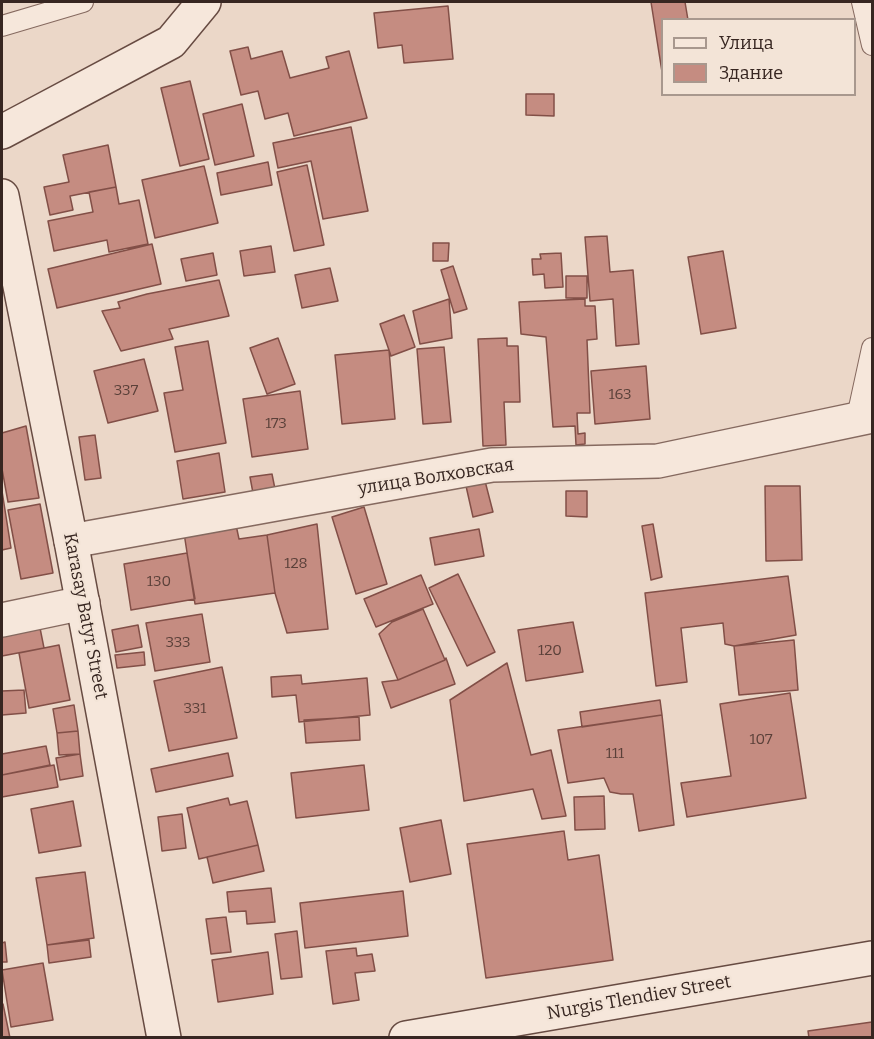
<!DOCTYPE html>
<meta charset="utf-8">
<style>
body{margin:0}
#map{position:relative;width:874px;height:1039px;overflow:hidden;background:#ebd7c8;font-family:Bitter,serif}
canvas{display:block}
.frame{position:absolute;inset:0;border:3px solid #372621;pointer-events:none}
.legend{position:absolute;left:661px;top:18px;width:195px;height:78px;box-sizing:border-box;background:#f3e4d7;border:2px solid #a8988e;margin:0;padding:8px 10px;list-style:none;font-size:18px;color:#372621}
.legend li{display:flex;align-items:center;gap:12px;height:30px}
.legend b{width:30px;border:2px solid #a8988e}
</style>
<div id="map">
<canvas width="874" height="1039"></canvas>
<div class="frame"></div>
<ul class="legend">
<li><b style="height:8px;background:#f6e7db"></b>Улица</li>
<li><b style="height:16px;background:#c58c81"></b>Здание</li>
</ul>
</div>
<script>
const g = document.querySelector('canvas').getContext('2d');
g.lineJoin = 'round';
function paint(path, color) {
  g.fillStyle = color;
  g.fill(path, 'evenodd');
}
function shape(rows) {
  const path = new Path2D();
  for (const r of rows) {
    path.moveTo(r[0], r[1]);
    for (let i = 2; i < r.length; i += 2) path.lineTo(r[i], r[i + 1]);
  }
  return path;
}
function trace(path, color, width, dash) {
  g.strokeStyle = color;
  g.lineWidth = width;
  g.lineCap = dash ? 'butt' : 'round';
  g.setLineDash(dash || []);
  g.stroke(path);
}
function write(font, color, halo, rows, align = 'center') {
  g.font = font + ' Bitter,serif';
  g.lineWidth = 4.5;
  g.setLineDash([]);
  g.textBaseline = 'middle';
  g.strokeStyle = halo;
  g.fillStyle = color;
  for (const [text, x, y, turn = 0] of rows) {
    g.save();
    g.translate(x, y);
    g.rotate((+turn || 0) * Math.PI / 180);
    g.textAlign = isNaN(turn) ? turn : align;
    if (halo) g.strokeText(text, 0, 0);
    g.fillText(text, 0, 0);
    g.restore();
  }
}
const building = shape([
 [651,2,685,2,688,20,662,20,662,72,651,2],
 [448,6,453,59,404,63,402,45,378,48,374,13,448,6],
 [248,47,251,59,282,51,290,78,329,68,326,57,349,51,367,118,294,136,288,113,265,119,258,91,241,95,230,51,248,47],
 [190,81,209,159,180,166,161,88,190,81],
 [526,94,554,94,554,116,526,115,526,94],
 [242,104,254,156,215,165,203,114,242,104],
 [351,127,368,211,323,219,311,161,278,168,273,143,351,127],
 [108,145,116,187,70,196,73,210,50,215,44,187,69,182,63,155,108,145],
 [268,162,272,185,221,195,217,173,268,162],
 [307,165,324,245,294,251,277,172,307,165],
 [204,166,218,223,155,238,142,180,204,166],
 [116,187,119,204,139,200,148,244,109,252,107,240,54,251,48,221,93,212,89,192,116,187],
 [607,236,610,272,633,270,639,344,616,346,613,299,590,301,585,237,607,236],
 [433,243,449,243,448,261,433,261,433,243],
 [152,244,161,284,57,308,48,269,152,244],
 [271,246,275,272,244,276,240,251,271,246],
 [723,251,736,328,701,334,688,257,723,251],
 [213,253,217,275,186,281,181,259,213,253],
 [561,253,563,287,545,288,544,274,533,275,532,259,541,259,540,254,561,253],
 [453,266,467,309,454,313,441,270,453,266],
 [330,268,338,301,302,308,295,275,330,268],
 [566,276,587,276,587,298,566,298,566,276],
 [219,280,229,316,169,329,173,339,121,351,102,311,120,308,118,302,147,294,219,280],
 [449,299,452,338,420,344,413,311,449,299],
 [585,299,585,306,595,306,597,339,587,340,590,413,577,413,578,434,585,433,585,444,576,445,575,426,553,427,546,337,521,334,519,302,585,299],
 [404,315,415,347,391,356,380,324,404,315],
 [278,338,295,384,267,394,250,348,278,338],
 [507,338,507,346,518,346,520,402,504,402,506,445,483,446,478,339,507,338],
 [208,341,226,443,175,452,164,393,183,390,175,347,208,341],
 [444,347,451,422,423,424,417,349,444,347],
 [389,350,395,419,342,424,335,355,389,350],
 [144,359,158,411,108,423,94,371,144,359],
 [646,366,650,419,595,424,591,371,646,366],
 [300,391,308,449,252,457,243,399,300,391],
 [26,426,39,498,8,502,2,469,2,433,26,426],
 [95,435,101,478,85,480,79,437,95,435],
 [219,453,225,492,183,499,177,461,219,453],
 [272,474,275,489,253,493,250,477,272,474],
 [485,481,493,512,473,517,466,486,485,481],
 [765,486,800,486,802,560,766,561,765,486],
 [2,491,11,548,2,550,2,491],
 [566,491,587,491,587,517,566,516,566,491],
 [40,504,53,573,21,579,8,510,40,504],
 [364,507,387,584,356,594,332,517,364,507],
 [317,524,328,629,287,633,275,593,267,535,317,524],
 [653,524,662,577,651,580,642,526,653,524],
 [236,525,239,539,267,535,275,593,195,604,184,533,236,525],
 [479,529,484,556,435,565,430,538,479,529],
 [187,553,195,599,131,610,124,564,187,553],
 [458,574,495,652,467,666,429,588,458,574],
 [421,575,433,604,376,627,364,599,421,575],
 [788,576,796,635,734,646,725,644,723,623,681,628,687,682,656,686,645,593,788,576],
 [423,609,445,660,398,680,379,634,392,622,423,609],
 [202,614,210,662,155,671,146,623,202,614],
 [573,622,583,672,526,681,518,630,573,622],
 [138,625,142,647,116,652,112,630,138,625],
 [40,628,44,648,2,656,2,636,40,628],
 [794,640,798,690,739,695,734,646,794,640],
 [59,645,70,700,29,708,19,653,59,645],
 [144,652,145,665,117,668,115,655,144,652],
 [446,658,455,684,391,708,382,682,398,680,445,660,446,658],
 [507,663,531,755,551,750,566,816,542,819,533,789,464,801,450,700,507,663],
 [222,667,237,738,169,751,154,681,222,667],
 [301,675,302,684,367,678,370,715,299,722,296,695,272,697,271,677,301,675],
 [24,690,26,713,2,715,2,691,24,690],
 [790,693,806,798,687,817,681,783,731,776,720,704,790,693],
 [660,700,662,715,582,727,580,712,660,700],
 [74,705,78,731,57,733,53,709,74,705],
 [662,715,674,825,639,831,633,794,621,794,610,792,604,778,568,783,558,730,662,715],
 [359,717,360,740,306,743,304,720,359,717],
 [78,731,80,754,59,755,57,733,78,731],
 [46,746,50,765,2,775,2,754,46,746],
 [228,753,233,776,156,792,151,769,228,753],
 [80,754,83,776,60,780,56,758,80,754],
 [54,765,58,787,2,797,2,775,54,765],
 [364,765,369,810,296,818,291,773,364,765],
 [604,796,605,829,575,830,574,797,604,796],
 [228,798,230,805,247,801,258,845,199,859,187,808,228,798],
 [73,801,81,846,39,853,31,809,73,801],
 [182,814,186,848,162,851,158,817,182,814],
 [441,820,451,874,410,882,400,828,441,820],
 [564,831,568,860,599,855,613,960,486,978,467,844,564,831],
 [258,845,264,871,213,883,207,857,258,845],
 [85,872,94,938,47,945,36,878,85,872],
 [271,888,275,922,247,924,246,911,229,912,227,892,271,888],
 [403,891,408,936,305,948,300,903,403,891],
 [226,917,231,952,211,954,206,919,226,917],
 [297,931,302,977,281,979,275,934,297,931],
 [89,940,91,957,49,963,47,945,89,940],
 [5,942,7,962,2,962,2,943,5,942],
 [356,948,357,956,372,954,375,971,355,973,359,1000,333,1004,326,951,356,948],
 [268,952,273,994,218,1002,212,960,268,952],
 [43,963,53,1020,11,1027,2,970,43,963],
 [2,1004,3,1004,10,1038,2,1038,2,1004],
 [872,1022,872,1038,809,1038,808,1031,872,1022]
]);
paint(building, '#c58c81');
trace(building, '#824f47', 1.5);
const lane = shape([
 [862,2,872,45],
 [2,26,83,2],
 [857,417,872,348]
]);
const street = shape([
 [71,541,492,465,658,461,872,416],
 [2,620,83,603]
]);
const secondary = shape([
 [2,132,171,42,204,2],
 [2,196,71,541,164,1038],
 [406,1038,872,958]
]);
trace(lane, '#85695f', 22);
trace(street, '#85695f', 36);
trace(secondary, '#674b42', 36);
trace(lane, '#f6e7db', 20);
trace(street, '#f6e7db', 33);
trace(secondary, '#f6e7db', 33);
write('15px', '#5a4039', null, [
 ["337",126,391],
 ["163",620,395],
 ["173",276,424],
 ["128",296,564],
 ["130",159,582],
 ["333",178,643],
 ["120",550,651],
 ["331",195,709],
 ["107",761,740],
 ["111",615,754]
]);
write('18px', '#372621', '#f3e4d7', [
 ["улица Волховская",436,477,-9],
 ["Karasay Batyr Street",85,616,79],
 ["Nurgis Tlendiev Street",639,998,-10]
]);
</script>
